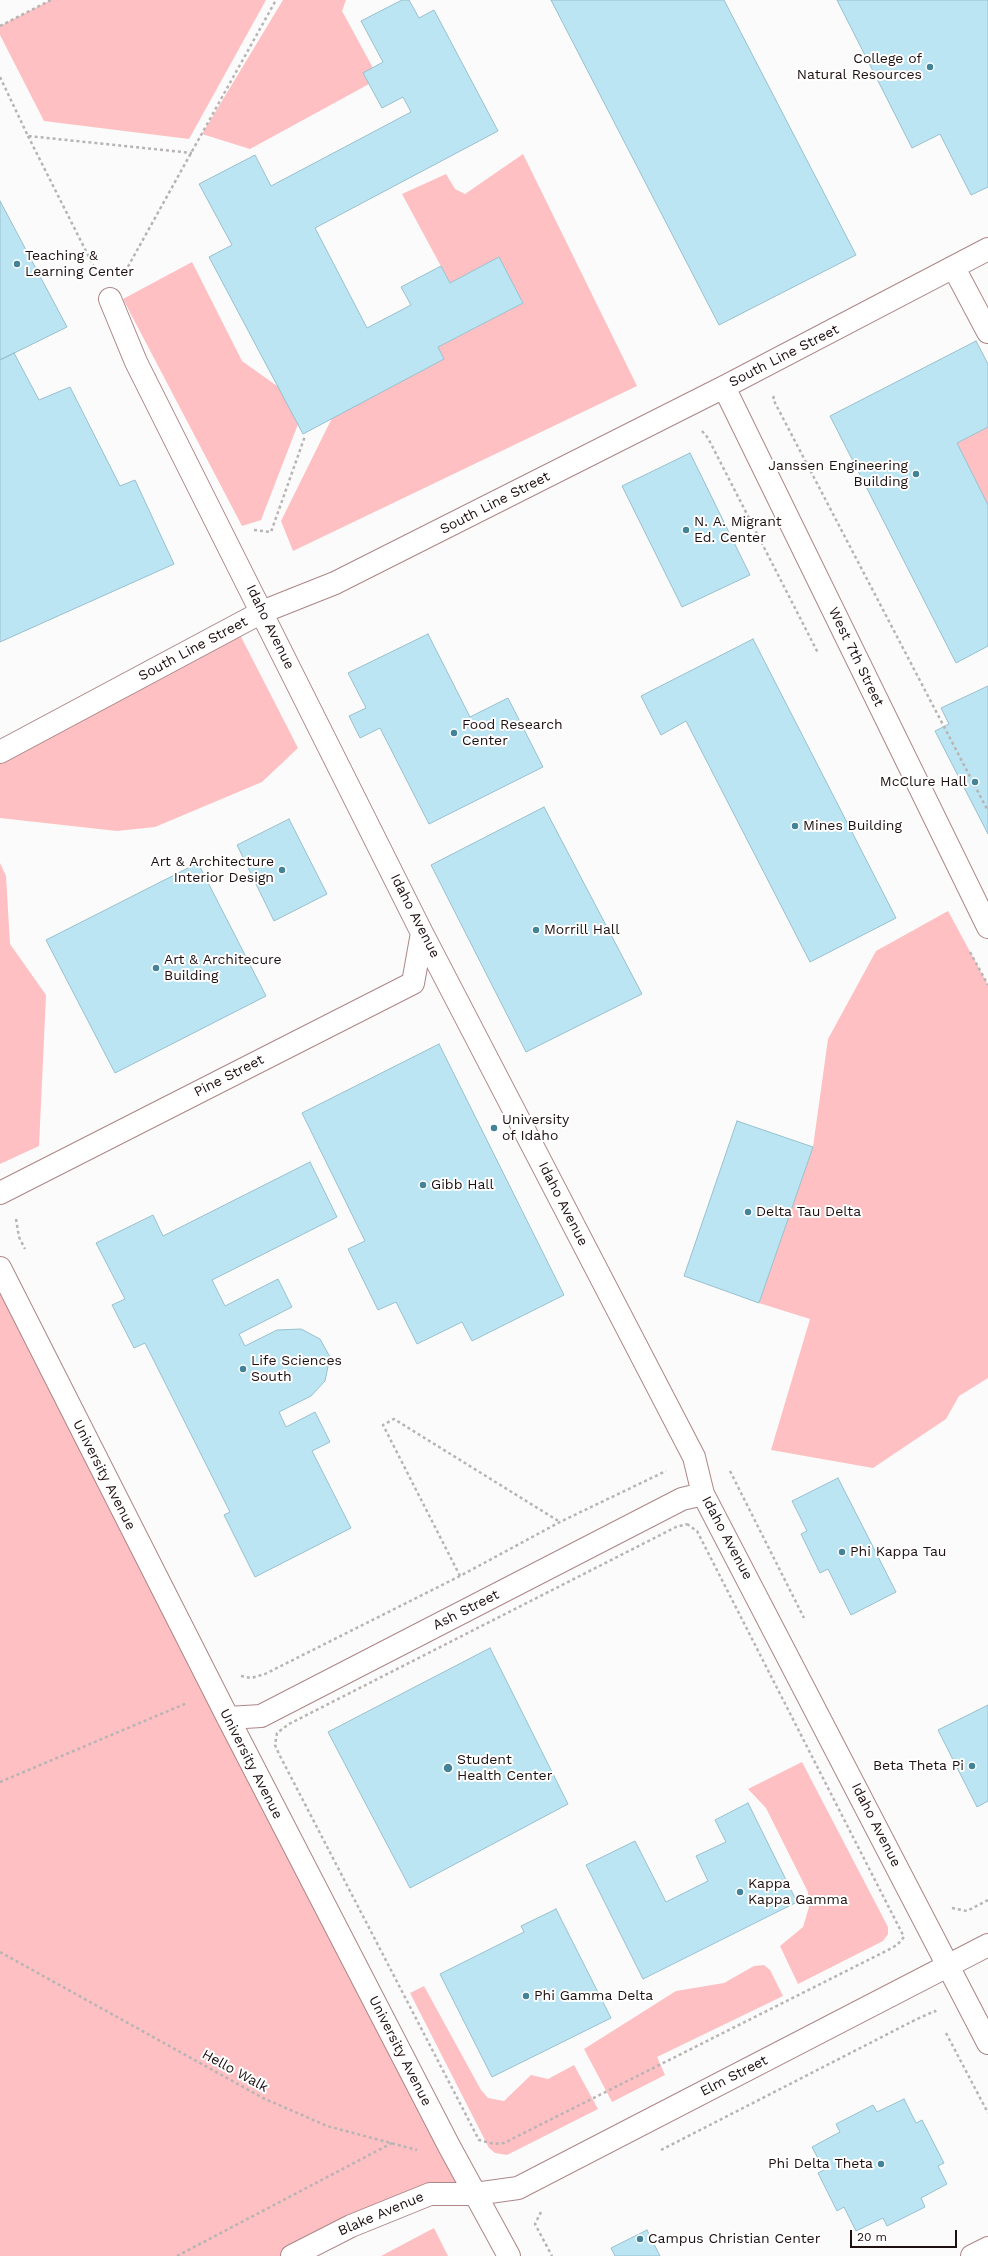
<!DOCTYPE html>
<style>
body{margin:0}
#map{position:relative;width:988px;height:2256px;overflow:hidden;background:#fbfbfb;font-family:"Work Sans",sans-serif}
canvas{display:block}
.scale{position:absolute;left:850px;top:2230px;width:107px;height:18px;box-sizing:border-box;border:2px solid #1e1011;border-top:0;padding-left:5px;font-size:12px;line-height:14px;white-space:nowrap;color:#1e1011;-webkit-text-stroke:3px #fff;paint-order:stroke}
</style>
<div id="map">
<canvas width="988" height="2256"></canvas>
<div class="scale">20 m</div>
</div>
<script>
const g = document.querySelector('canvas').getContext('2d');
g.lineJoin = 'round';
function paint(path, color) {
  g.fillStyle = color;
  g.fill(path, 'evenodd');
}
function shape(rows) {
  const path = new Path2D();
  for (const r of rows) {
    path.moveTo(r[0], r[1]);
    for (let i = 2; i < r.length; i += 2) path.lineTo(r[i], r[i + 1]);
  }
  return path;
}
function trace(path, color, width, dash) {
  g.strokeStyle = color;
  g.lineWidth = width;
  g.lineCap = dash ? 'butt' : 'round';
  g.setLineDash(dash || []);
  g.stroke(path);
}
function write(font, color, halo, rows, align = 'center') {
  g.font = font + ' "Work Sans",sans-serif';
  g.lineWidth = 4;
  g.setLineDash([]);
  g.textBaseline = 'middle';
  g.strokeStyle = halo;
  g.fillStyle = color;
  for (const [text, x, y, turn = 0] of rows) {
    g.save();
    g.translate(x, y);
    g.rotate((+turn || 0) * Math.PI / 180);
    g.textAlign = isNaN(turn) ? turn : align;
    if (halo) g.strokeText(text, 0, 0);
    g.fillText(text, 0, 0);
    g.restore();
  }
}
paint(shape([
 [51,0,266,0,189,139,44,121,0,35,0,26],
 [283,0,346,0,342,11,373,68,369,84,250,149,202,134],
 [523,154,637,386,293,551,281,521,332,418,444,359,438,347,523,303,499,257,450,283,402,194,446,174,455,189,465,194],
 [192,262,242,361,305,406,261,520,242,526,123,299],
 [988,427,988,505,957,443],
 [236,627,298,748,262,782,155,827,117,831,0,818,0,752],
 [0,863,6,876,10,944,46,995,39,1146,0,1164],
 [948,911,988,985,988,1378,959,1396,946,1419,873,1468,771,1450,810,1319,759,1303,813,1147,828,1039,876,951],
 [0,1268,475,2194,430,2194,292,2256,0,2256],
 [802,1762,888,1927,888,1934,883,1941,798,1984,780,1946,803,1927,809,1907,808,1892,766,1808,748,1789],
 [764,1965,770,1970,783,1996,657,2057,665,2075,612,2102,584,2049,676,1991,724,1983,754,1966],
 [424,1986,481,2090,488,2098,504,2101,531,2075,548,2079,574,2065,598,2109,507,2155,495,2153,489,2148,410,1993],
 [434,2228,448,2256,381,2256]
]), '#fec0c2');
const building = shape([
 [402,0,409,0,419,18,434,10,498,131,315,228,367,328,411,305,401,287,441,266,450,283,499,257,523,303,438,347,444,359,303,434,209,257,232,245,199,184,255,155,271,186,411,112,403,97,382,108,363,73,383,62,361,21,402,0],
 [551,0,724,0,856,255,719,325,551,0],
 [837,0,988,0,988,187,971,195,940,134,912,148,837,0],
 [0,201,67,327,0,360,0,201],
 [976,341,988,364,988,427,957,443,988,505,988,646,956,663,830,416,976,341],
 [14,353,39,400,70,387,120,486,135,480,174,564,0,642,0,360,14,353],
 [690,453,750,575,682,607,622,486,690,453],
 [428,634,470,717,508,698,543,767,429,824,380,728,360,738,349,716,366,708,348,673,428,634],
 [753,639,896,918,810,962,686,721,661,735,641,696,753,639],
 [988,686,988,834,935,731,949,724,941,708,988,686],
 [544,807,642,994,526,1052,431,865,544,807],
 [289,819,327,894,274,921,237,845,289,819],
 [198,863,266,996,115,1073,46,940,198,863],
 [439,1044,564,1295,472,1341,462,1322,417,1344,396,1302,378,1310,348,1249,365,1241,302,1113,439,1044],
 [737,1121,813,1147,759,1303,684,1276,737,1121],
 [310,1162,337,1217,212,1280,225,1306,278,1279,292,1307,239,1334,245,1346,277,1330,301,1329,320,1339,330,1357,325,1381,311,1396,279,1412,286,1427,315,1412,330,1442,312,1451,351,1528,255,1577,224,1515,230,1512,145,1343,134,1348,112,1305,125,1299,96,1243,153,1215,163,1236,310,1162],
 [838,1478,896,1592,851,1615,828,1569,820,1573,801,1534,807,1531,792,1501,838,1478],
 [490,1648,568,1804,410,1888,328,1732,490,1648],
 [988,1705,988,1801,977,1807,938,1730,988,1705],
 [748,1803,797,1902,643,1979,586,1865,635,1841,666,1902,708,1881,696,1856,726,1842,715,1820,748,1803],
 [556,1909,611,2018,492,2077,440,1974,524,1932,521,1926,556,1909],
 [904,2099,916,2123,922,2120,944,2163,938,2166,947,2184,921,2198,925,2207,887,2226,883,2218,856,2231,844,2207,837,2211,818,2173,824,2170,812,2147,840,2132,836,2124,873,2105,877,2112,904,2099],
 [647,2230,660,2256,615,2256,611,2248,647,2230]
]);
paint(building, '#bce5f4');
trace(building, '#98c0ce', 1);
const minor = shape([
 [954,268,988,332],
 [110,299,136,362,422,933,694,1457,703,1494,988,2043],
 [724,387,988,927],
 [0,752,262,612,335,583,724,387,988,249],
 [0,1193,413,983,422,933],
 [0,1268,228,1718,449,2146,509,2256],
 [228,1718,261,1716,682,1499,703,1494],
 [292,2256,351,2226,430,2194,475,2194,518,2188,988,1945],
 [972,2256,988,2248]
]);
trace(minor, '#ad8687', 24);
trace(shape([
 [0,26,51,0],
 [0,77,28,136,192,153],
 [28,136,97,273],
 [125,272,276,0],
 [774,396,773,399,988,811],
 [702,431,708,438,818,653],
 [254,530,271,532,305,436],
 [970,952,988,985],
 [16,1219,19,1237,25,1249],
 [730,1471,804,1618],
 [687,1524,697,1531,904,1937,897,1945,888,1950,504,2143,494,2144,479,2140,279,1754,275,1745,277,1733,289,1724,676,1527,687,1524],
 [460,1576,383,1425,394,1419,560,1522],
 [241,1676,251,1678,265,1674,460,1576,560,1522,666,1471],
 [0,1782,187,1703],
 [952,1908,967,1911,988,1900],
 [0,1952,263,2098,327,2126,417,2150],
 [946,2033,988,2113],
 [661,2150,915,2020,935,2011,936,2013],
 [541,2212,535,2224,552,2256],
 [177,2256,392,2143]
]), '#b8b4b4', 2.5, [3, 3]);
trace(minor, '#fff', 22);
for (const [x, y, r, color] of [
 [930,67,4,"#448397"],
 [17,264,4,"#448397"],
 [916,474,4,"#448397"],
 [686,530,4,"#448397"],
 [454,733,4,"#448397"],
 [975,782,4,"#448397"],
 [795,826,4,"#448397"],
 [282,870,4,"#448397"],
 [536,930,4,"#448397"],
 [156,968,4,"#448397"],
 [494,1128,4,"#448397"],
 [423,1185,4,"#448397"],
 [748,1212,4,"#448397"],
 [243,1369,4,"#448397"],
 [842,1552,4,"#448397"],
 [972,1766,4,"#448397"],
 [448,1768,5,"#448397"],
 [740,1892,4,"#448397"],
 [526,1996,4,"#448397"],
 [881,2164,4,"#448397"],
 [640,2239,4,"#448397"]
]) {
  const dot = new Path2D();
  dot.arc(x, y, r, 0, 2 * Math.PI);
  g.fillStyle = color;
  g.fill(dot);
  trace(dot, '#fff', 1.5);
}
write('14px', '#1e1011', '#fff', [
 ["College of",922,59,"right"],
 ["Natural Resources",922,75,"right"],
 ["Teaching &",25,256],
 ["Learning Center",25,272],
 ["Janssen Engineering",908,466,"right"],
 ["Building",908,482,"right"],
 ["N. A. Migrant",694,522],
 ["Ed. Center",694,538],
 ["Food Research",462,725],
 ["Center",462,741],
 ["McClure Hall",967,782,"right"],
 ["Mines Building",803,826],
 ["Art & Architecture",274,862,"right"],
 ["Interior Design",274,878,"right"],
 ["Morrill Hall",544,930],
 ["Art & Architecure",164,960],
 ["Building",164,976],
 ["University",502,1120],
 ["of Idaho",502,1136],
 ["Gibb Hall",431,1185],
 ["Delta Tau Delta",756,1212],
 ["Life Sciences",251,1361],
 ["South",251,1377],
 ["Phi Kappa Tau",850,1552],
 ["Student",457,1760],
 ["Health Center",457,1776],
 ["Beta Theta Pi",964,1766,"right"],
 ["Kappa",748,1884],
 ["Kappa Gamma",748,1900],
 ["Phi Gamma Delta",534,1996],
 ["Phi Delta Theta",873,2164,"right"],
 ["Campus Christian Center",648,2239]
], 'left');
write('14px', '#1e1011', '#fff', [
 ["South Line Street",784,356,-27],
 ["South Line Street",495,503,-27],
 ["Idaho Avenue",270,627,64],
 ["South Line Street",193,649,-28],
 ["West 7th Street",856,657,64],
 ["Idaho Avenue",415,916,63],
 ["Pine Street",229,1076,-27],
 ["Idaho Avenue",563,1204,63],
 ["University Avenue",104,1475,63],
 ["Idaho Avenue",727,1538,62],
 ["Ash Street",466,1610,-27],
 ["University Avenue",251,1764,63],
 ["Idaho Avenue",876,1825,63],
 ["University Avenue",400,2051,63],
 ["Hello Walk",235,2071,29],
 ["Elm Street",734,2076,-27],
 ["Blake Avenue",381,2214,-23]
]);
</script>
